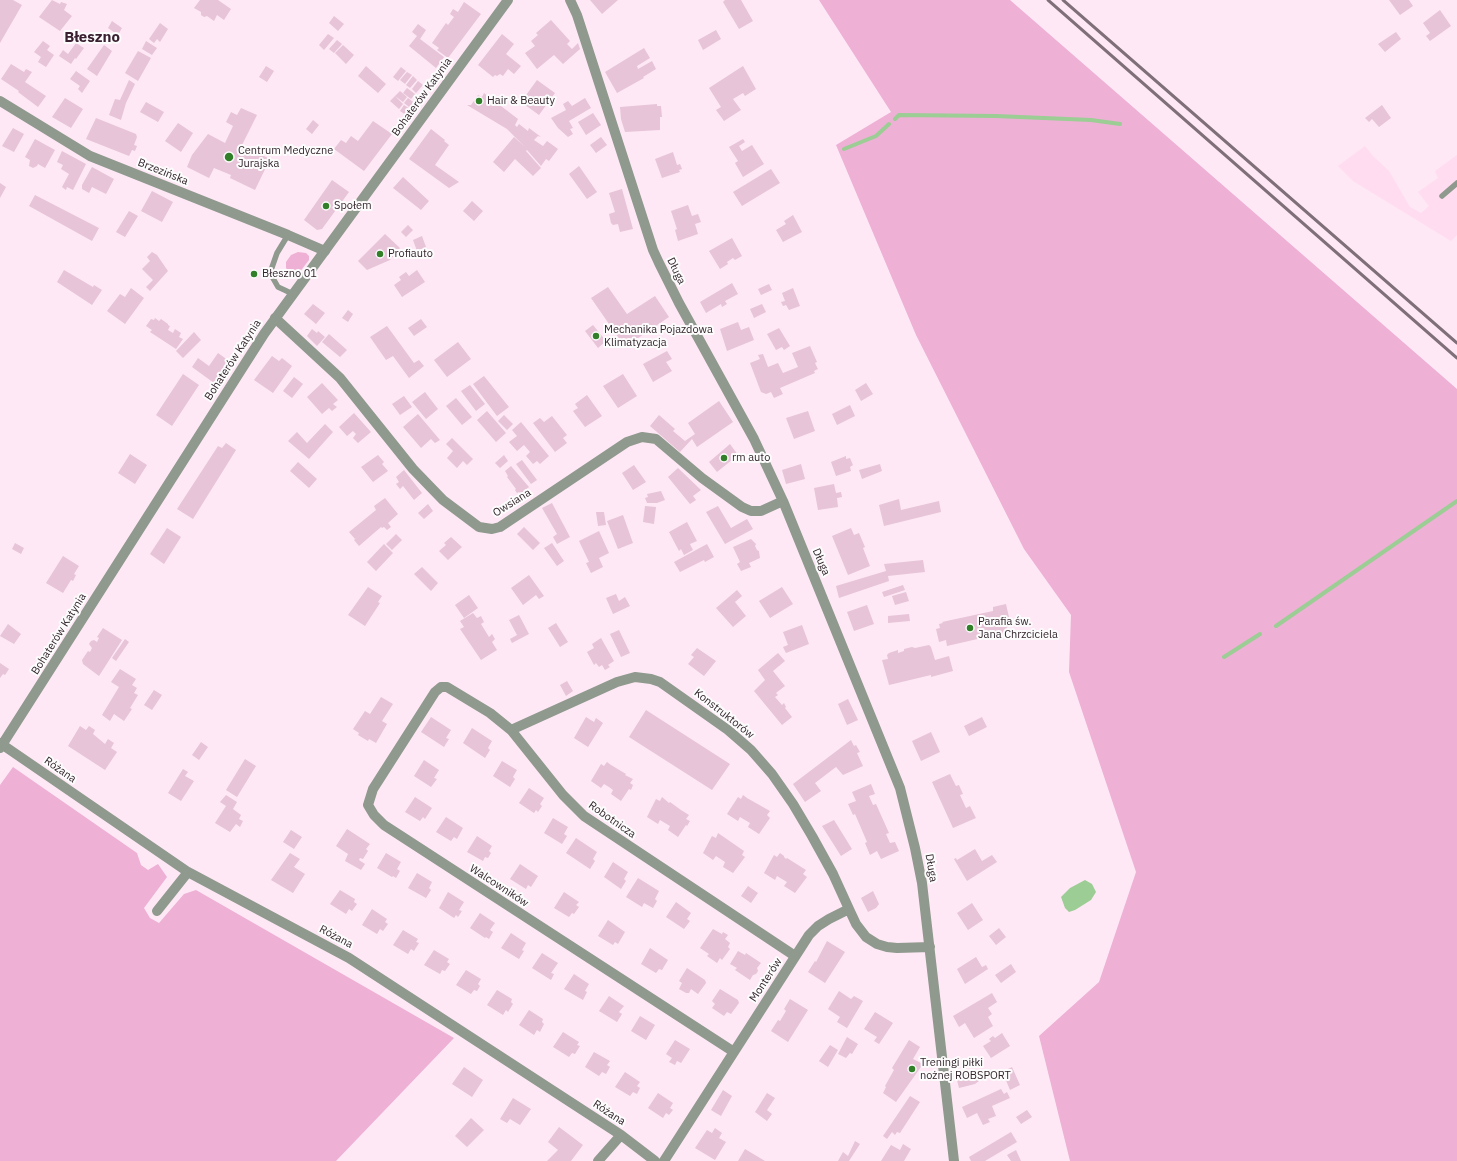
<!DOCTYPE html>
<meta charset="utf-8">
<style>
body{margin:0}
canvas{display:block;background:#fee8f5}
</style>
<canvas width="1457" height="1161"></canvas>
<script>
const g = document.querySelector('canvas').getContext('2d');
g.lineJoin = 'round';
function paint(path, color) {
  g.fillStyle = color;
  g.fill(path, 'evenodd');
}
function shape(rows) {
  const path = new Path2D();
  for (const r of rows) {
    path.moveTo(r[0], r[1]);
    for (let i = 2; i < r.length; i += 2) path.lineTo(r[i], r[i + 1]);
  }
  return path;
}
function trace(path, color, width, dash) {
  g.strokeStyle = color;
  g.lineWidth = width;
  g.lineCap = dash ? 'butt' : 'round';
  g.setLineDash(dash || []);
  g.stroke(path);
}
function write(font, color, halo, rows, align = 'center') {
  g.font = font + ' "IBM Plex Sans",sans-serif';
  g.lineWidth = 4;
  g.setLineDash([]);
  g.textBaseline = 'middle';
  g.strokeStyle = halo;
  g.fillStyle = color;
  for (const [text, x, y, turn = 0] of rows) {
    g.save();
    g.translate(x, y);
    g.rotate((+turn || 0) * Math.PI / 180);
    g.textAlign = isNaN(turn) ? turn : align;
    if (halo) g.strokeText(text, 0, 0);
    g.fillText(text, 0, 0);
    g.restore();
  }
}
paint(shape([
 [1365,146,1373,156,1389,171,1410,207,1421,213,1429,206,1418,192,1438,178,1435,171,1457,155,1457,235,1451,241,1353,181,1338,166]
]), '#ffdcf0');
paint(shape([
 [819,0,1010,0,1457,389,1457,1161,1070,1161,1039,1036,1099,982,1136,872,1069,672,1071,615,1024,549,916,335,836,145,891,112],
 [298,252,306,253,309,256,309,260,299,273,295,275,290,273,286,268,286,262,291,255],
 [13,767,137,853,141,865,148,870,158,864,167,877,144,908,150,918,159,923,184,894,196,890,454,1038,336,1161,0,1161,0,785]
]), '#eeb0d5');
paint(shape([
 [1085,880,1092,884,1096,892,1091,900,1075,910,1069,912,1065,908,1061,897,1070,888]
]), '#9bcd94');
trace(shape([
 [895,119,899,115,996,116,1091,120,1120,124],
 [844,149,876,136,889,124],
 [1276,626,1457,501],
 [1224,657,1260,634]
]), '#9bcd94', 4);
paint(shape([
 [0,0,13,0,22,5,0,43],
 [52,0,60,4,61,2,67,4,64,10,72,16,60,31,39,17],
 [200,0,218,0,231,9,224,20,217,15,214,21,207,16,204,17,201,15,201,12,194,8],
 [590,0,618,0,602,14],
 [725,0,741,0,753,21,739,29,723,2],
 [1389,0,1409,0,1413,6,1400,15],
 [464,2,481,14,448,58,437,50,439,48,432,43,446,23,448,25,454,17,450,14,453,9,458,12],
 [1440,10,1451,26,1430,41,1426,36,1430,33,1423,23],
 [334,16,344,24,338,31,329,23],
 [551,20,570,41,567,44,572,49,578,43,580,49,563,64,554,55,537,69,525,53,535,46,531,41,538,35,536,33],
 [112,21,122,28,118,35,108,28],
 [160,23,168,29,160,42,157,39,154,43,149,39],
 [418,24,426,30,420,39,444,57,436,68,409,46,417,36,412,32],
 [716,30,721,39,703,50,698,40],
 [1396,32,1401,39,1385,52,1378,44],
 [328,34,334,38,324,50,319,45],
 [502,34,514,44,506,54,521,66,514,74,508,69,503,76,500,74,497,76,495,75,493,77,478,65],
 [337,40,342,44,334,53,329,49],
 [43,41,50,46,47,50,54,55,46,67,38,62,41,57,34,52],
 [146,41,157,48,152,55,142,49],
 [76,43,84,48,76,59,75,58,71,64,59,56,63,50,68,54],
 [104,45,112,51,97,76,87,69],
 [343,45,354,55,346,64,335,53],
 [644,48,650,58,637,66,638,69,652,61,656,69,643,77,644,78,617,93,605,72],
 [138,51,151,58,138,81,125,73],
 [11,64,24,72,26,69,32,72,25,82,46,96,38,107,18,92,19,91,1,79],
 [266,66,274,71,267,82,259,77],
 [366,66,386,84,378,93,358,76],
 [743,66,756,89,745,96,743,93,733,99,741,110,724,121,716,110,721,107,709,88],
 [401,67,406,71,398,81,393,77],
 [76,71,90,81,82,93,78,89,80,86,70,79],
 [407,72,412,75,405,84,400,80],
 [413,76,417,80,410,88,406,85],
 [129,80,135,84,126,103,121,120,109,115,115,99,120,100],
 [537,80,555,93,539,115,521,102],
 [418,81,423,85,416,93,412,89],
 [407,88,415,94,411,99,403,93],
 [400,91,407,97,403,102,395,96],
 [484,93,518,119,515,125,517,127,519,124,528,131,529,128,541,137,538,136,534,140,543,146,547,141,558,149,549,161,546,159,541,166,527,150,526,151,541,168,533,176,515,159,504,172,493,162,514,137,525,147,507,129,467,105,471,105,478,95,482,97],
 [395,96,403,104,399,109,390,101],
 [65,98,83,109,71,128,52,117],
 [408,98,417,105,413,110,404,103],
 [585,98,591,108,569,121,573,128,570,129,573,134,568,137,558,128,551,118,566,110,563,104,568,101,572,106],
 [146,102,164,112,158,122,140,112],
 [657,104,657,106,661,106,662,117,660,117,660,130,625,132,621,119,620,107],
 [404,105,413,111,409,117,400,111],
 [1382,105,1391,118,1379,127,1372,119,1369,122,1365,118],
 [241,108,257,115,242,145,270,159,255,190,230,178,231,175,214,168,209,178,187,167,192,155,208,134,225,143,233,126,226,122,231,112,237,115],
 [593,113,601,125,586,135,578,122],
 [96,118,136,134,137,137,134,145,137,146,135,151,132,150,129,156,86,139],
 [313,120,319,125,312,134,306,129],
 [373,121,392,134,364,171,334,149,341,140,346,143,351,136,358,141],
 [178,123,193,133,181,152,165,141],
 [13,128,24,134,14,152,2,146],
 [431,129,445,140,444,141,449,145,435,165,459,182,449,188,409,159],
 [601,137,607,145,596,153,590,145],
 [35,139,55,150,45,168,38,164,37,166,33,168,29,166,30,160,25,157],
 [743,139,745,142,739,146,742,151,752,145,764,164,743,177,735,163,738,161,729,147],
 [62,151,86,164,73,190,67,187,66,190,62,187,69,174,61,169,63,165,57,162],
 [673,152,677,165,680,164,682,169,679,170,680,172,662,178,655,159],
 [579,166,597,192,587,199,569,174],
 [92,167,114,179,106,194,92,187,89,193,82,189,82,185],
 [771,169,780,183,742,206,733,192],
 [403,177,429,201,421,210,393,188],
 [332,180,349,192,322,229,317,230,304,220],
 [0,183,6,187,0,198],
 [622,189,633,229,620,232,618,224,613,225,611,223,609,214,615,212,609,193],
 [152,191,173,202,162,222,141,211],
 [35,195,99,228,92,241,29,206],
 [472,201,483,211,474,221,463,211],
 [688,205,692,216,698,214,701,222,695,224,698,234,678,241,675,230,677,229,671,211],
 [129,211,138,216,125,237,116,232],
 [793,215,802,232,783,242,776,230,786,224,784,221],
 [408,225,413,230,406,237,401,232],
 [385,234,400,248,390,260,367,270,358,261],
 [422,236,426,247,417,251,413,240],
 [732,238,742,256,735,260,733,258,727,262,728,264,720,269,709,251],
 [152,252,157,255,168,271,150,291,146,287,153,280,142,269,150,261,147,257],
 [64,270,93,287,94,285,102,290,92,305,57,282],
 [417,270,425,282,402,297,394,285,401,280,399,277,406,272,409,276],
 [732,283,738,294,725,301,727,304,722,307,721,304,706,313,700,302],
 [769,284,772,290,761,295,758,289],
 [608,287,627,314,655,296,669,317,625,347,591,298],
 [131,288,144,298,125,324,107,311,120,294,125,297],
 [793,288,800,306,789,310,786,305,783,306,781,302,785,301,782,293],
 [313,304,325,313,316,324,304,314],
 [762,304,766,312,754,318,750,309],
 [348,310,353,314,348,322,342,318],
 [155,318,159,321,161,319,168,324,168,325,170,326,168,330,173,333,175,329,181,333,179,337,183,339,176,349,150,332,152,330,146,326,151,319,154,320],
 [421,319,427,327,414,336,408,328],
 [738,322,741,330,749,327,754,340,727,351,720,329],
 [593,325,606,341,598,348,585,331],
 [387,326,414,363,419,360,424,366,409,378,393,356,386,360,370,337],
 [779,328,790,346,784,350,782,347,776,350,767,334],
 [312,329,317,333,318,331,325,337,317,346,307,336],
 [194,332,201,340,183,358,176,351],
 [329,334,347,350,340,357,322,342],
 [458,342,471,359,447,377,434,360],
 [810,346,817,362,815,363,818,369,814,371,815,373,780,388,783,394,774,398,771,392,766,394,761,392,750,363,760,359,758,355,763,354,768,367,778,363,783,373,798,367,792,353],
 [667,351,672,359,666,362,672,371,653,382,643,364],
 [218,353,229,361,214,383,192,367,198,358,209,366],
 [272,356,279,361,282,358,292,366,273,393,254,380],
 [183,374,199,385,172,426,156,415],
 [623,374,637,396,618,408,603,386],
 [484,376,509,407,497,416,473,384],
 [294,377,303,384,292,398,283,391],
 [322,383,338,400,333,404,337,407,332,411,329,408,322,414,307,397],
 [866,383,873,394,861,401,855,390],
 [470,385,485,404,476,411,461,391],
 [425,392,438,409,426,419,412,402],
 [587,395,602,416,585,427,573,411,578,408,575,404],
 [404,396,412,407,400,415,392,404],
 [456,398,472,417,462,425,446,406],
 [719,401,733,422,697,447,692,439,680,452,650,426,659,415,675,429,673,431,685,441,695,434,688,423],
 [850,405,855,416,837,425,832,414],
 [487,411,506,433,496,442,477,420],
 [808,411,815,431,794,439,786,418],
 [354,413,371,432,358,443,353,438,356,434,353,431,347,436,339,427],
 [418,414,440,440,435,443,431,439,421,448,403,427],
 [504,415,513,424,507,430,498,421],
 [552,416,567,435,563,438,567,443,555,452,533,423,540,418,544,422],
 [521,422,549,456,540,464,537,461,533,464,526,456,530,452,524,445,517,451,509,442,517,436,512,430],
 [325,424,333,432,309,459,288,441,297,432,307,443],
 [452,438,473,459,467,465,463,461,457,468,447,458,453,451,446,444],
 [226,443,236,450,193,519,177,509,218,446,222,448],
 [730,444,738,455,717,472,709,462],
 [130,454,147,465,135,484,118,473],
 [378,455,384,462,382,464,388,471,373,482,361,467],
 [504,455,508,461,500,468,495,463],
 [846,456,846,459,850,458,853,465,850,467,851,471,836,476,831,462],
 [522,460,537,480,531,484,516,464],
 [298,462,317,479,309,488,290,471],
 [801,464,805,479,786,484,782,470],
 [880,464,882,471,862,479,859,470],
 [634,465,646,482,633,490,622,473],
 [511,466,529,487,521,494,519,492,517,493,515,490,516,489,507,477,508,476,505,471],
 [678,468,701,490,693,496,696,500,690,504,668,477],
 [404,470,422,493,414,500,403,486,400,489,396,484,399,482,396,477],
 [834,484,836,493,841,492,842,497,837,498,838,507,818,510,814,488],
 [661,491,665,500,657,503,647,503,645,498,648,497,647,494],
 [385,498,398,514,388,523,391,527,387,530,384,527,382,528,381,527,359,546,354,540,370,527,355,539,349,532,376,510,374,506],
 [899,499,901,510,939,501,941,512,884,526,879,505],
 [552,503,570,537,557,544,553,537,557,534,542,508],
 [428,504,433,511,424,519,418,513],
 [645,506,656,507,654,524,643,522],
 [718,506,731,528,747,519,753,529,725,544,706,512],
 [596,512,604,512,606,525,598,526],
 [623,515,633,543,618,549,607,521],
 [687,522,697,541,690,544,693,550,684,555,681,549,679,551,669,532],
 [524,527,540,543,533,550,517,534],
 [167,528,181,537,164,564,150,554],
 [851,528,854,535,859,533,865,547,863,548,870,566,848,575,832,536],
 [599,531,609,553,599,558,603,567,591,573,586,563,589,562,579,541],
 [396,534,402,540,392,550,386,544],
 [451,537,462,547,448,560,439,551,446,545,444,543],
 [751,539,756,544,755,546,757,550,759,551,760,558,749,563,751,567,741,571,737,564,740,562,733,547],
 [15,543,24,548,21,554,12,549],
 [552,543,564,561,557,566,544,548],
 [384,544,393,553,376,571,367,562],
 [707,544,714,557,705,562,704,560,680,572,674,562],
 [63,556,79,566,74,574,76,575,73,581,71,580,63,593,46,583],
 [923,560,925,572,888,576,889,581,839,598,836,586,886,571,884,564],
 [422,567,438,583,431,591,414,574],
 [529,575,544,596,539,599,536,595,523,605,511,588],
 [903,585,905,590,884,597,882,592],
 [368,587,382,596,378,602,380,603,365,626,348,615],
 [782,587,793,604,770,618,759,601],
 [737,590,742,596,735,602,746,616,733,627,716,608],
 [906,592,909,601,895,605,892,596],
 [616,594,619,601,625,597,630,606,613,614,606,598],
 [469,595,478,608,464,618,455,605],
 [1006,604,1011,626,1007,627,1008,632,947,646,946,640,939,642,936,629,940,628,939,624,943,623,942,622,993,611,993,607],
 [867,605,874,624,854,631,847,612],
 [473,613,477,618,481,616,484,622,481,624,489,637,492,634,495,639,492,642,497,650,481,660,460,629,464,627,460,621],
 [909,614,910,621,888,623,888,616],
 [519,615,529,634,512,643,510,639,517,635,509,620],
 [556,623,568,642,560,647,548,628],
 [8,624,21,634,14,644,0,636],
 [802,625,809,644,786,653,783,647,788,645,783,632],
 [103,628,122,640,99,676,83,664,82,660,88,651,90,652,92,648,89,644,91,641,94,640,97,642,99,638,97,637],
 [619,630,630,653,621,657,610,634],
 [601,638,614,661,608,665,610,667,605,670,602,665,599,667,596,663,594,665,587,652,594,648,592,644],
 [125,639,129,642,116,661,112,658],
 [929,645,931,647,935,660,949,656,953,671,931,677,931,675,889,685,882,660,888,659,887,655,889,653,898,650,898,653,904,651,904,649,912,647,915,648],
 [697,648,716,661,704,676,688,664,694,657,691,655],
 [778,653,785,661,773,671,785,686,776,693,778,695,775,697,782,705,784,703,786,707,785,708,792,717,782,725,754,691,765,680,758,670],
 [0,663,9,669,5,675,3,674,0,678],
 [120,669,136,679,132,685,137,688,134,693,138,695,130,708,132,709,124,721,114,714,110,721,102,715,119,687,111,682],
 [567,681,573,691,566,696,560,685],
 [154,690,162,695,152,710,144,705],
 [381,697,393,704,382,721,387,724,376,743,369,739,368,741,358,735,359,733,353,729,365,711,370,714],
 [848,699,858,720,847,725,838,704],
 [646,710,730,764,712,790,629,737],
 [431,717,451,730,446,738,449,739,444,747,421,732],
 [586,717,594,722,596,718,603,723,588,747,574,738],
 [982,717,987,727,969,736,964,726],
 [80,726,86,730,89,726,95,730,93,734,105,744,108,739,114,743,111,748,117,752,105,770,68,746],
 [472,728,492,741,488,748,490,750,485,758,463,743],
 [931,732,940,752,921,761,912,741],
 [851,740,854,746,856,745,860,752,857,753,863,766,843,775,836,767,815,783,821,791,805,802,793,784],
 [201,742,208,747,199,760,192,755],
 [245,759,256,766,237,797,226,790],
 [424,760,439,770,434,778,437,779,431,787,414,776],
 [502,761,517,770,513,777,515,779,510,787,493,776],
 [607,762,611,765,626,774,625,775,633,779,630,783,633,785,631,790,629,789,621,801,611,794,613,790,609,787,604,784,601,788,591,781,601,764,604,766],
 [183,769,188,772,185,776,194,781,181,801,168,793],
 [950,774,956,786,959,785,963,794,960,795,966,808,970,806,976,818,953,828,932,782],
 [871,784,875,794,869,796,873,805,876,804,889,833,886,834,890,843,895,842,899,851,881,859,877,851,870,855,865,843,867,842,855,814,853,815,848,804,856,801,852,792],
 [529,788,544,798,540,804,542,806,538,812,536,810,534,813,519,803],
 [226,795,237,802,233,809,241,815,239,819,243,821,240,827,236,824,230,832,215,823,226,806,220,802],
 [743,795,747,798,770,811,767,815,770,818,759,834,748,827,750,823,740,817,738,821,727,814,738,797,741,799],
 [415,797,432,808,425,819,423,817,420,821,405,812],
 [662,797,669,803,670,802,681,810,689,815,686,819,690,821,687,826,686,825,678,837,668,830,670,826,660,820,658,824,647,817,656,799,660,801],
 [446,817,463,828,457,839,454,837,451,841,436,832],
 [553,818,568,827,564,834,567,836,562,844,544,833],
 [834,820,852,849,841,856,822,826],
 [347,829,370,844,366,849,368,851,363,859,360,858,359,860,365,864,361,870,345,861,348,854,336,846],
 [291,830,302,837,294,849,283,842],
 [718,833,744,851,742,855,745,857,733,873,723,867,725,862,716,856,713,860,703,853,712,836,716,838],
 [477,836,492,846,489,851,491,853,488,858,485,857,483,861,467,852],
 [576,838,597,852,593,859,595,861,590,869,566,853],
 [975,849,982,861,992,855,997,862,967,881,954,859,956,858,957,860],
 [290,853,300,859,294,867,305,874,293,893,271,880],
 [386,853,401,862,397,869,400,871,396,878,393,876,392,877,377,868],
 [780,853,784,856,784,857,786,859,787,858,806,870,803,874,807,877,795,893,784,886,787,882,777,876,775,880,764,873,774,855,777,857],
 [613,862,628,872,624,879,626,881,621,889,604,877],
 [520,864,538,876,531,887,528,885,526,889,510,879],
 [417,873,432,882,429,888,431,890,426,898,408,888],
 [638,878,659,891,655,899,657,901,653,908,644,903,642,907,626,897],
 [748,886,758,893,751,903,741,896],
 [340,890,355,899,354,902,357,904,352,911,349,909,346,914,330,904],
 [873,891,879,904,876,908,868,912,861,898],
 [448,892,464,902,459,910,462,911,458,917,456,915,454,918,439,908],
 [564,892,579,902,576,905,579,907,574,914,572,913,569,917,554,908],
 [676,902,691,913,687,919,690,921,684,929,666,917],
 [972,903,983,920,968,930,957,913],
 [372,909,387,919,385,922,388,924,383,931,380,929,377,934,362,925],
 [480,913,495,923,490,930,493,932,489,939,486,937,485,938,470,928],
 [608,920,625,932,618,944,615,942,613,945,598,936],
 [999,928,1006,937,996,945,989,936],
 [713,929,722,934,723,932,728,935,725,939,730,943,728,947,730,949,722,960,720,958,717,963,707,956,709,954,700,948],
 [403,930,418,939,416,942,419,943,414,951,411,949,408,954,393,945],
 [511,933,526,943,522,950,524,951,519,959,501,948],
 [827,941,845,952,825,983,808,972,815,961,816,962],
 [650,948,668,960,662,970,659,969,656,973,641,964],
 [434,950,449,959,447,962,450,964,445,971,442,970,440,974,424,965],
 [738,951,745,955,746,953,761,963,757,968,758,971,756,974,753,975,750,980,735,970,737,968,730,964],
 [542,953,558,963,551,973,554,974,551,980,532,968],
 [976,957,982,967,986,965,988,969,965,984,957,969],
 [1011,964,1016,972,1001,983,995,975],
 [687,968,705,980,706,983,698,994,691,989,689,993,686,993,679,989,682,983,679,981],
 [466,970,481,979,478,984,480,986,477,991,474,990,471,994,456,985],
 [574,974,589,984,585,991,587,992,583,1000,564,989],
 [720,989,738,1000,739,1003,731,1014,727,1012,724,1016,712,1008,715,1004,712,1001],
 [497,990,512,999,511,1002,513,1004,508,1012,506,1010,503,1015,487,1005],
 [839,991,851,999,854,996,863,1001,847,1028,837,1022,840,1017,828,1009],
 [992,993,997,1002,988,1008,992,1014,988,1017,993,1026,974,1038,965,1023,959,1027,953,1016],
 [609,996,624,1006,619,1012,622,1014,617,1022,599,1011],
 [790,999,808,1010,788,1042,771,1031,778,1020,780,1021,786,1011,784,1009],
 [529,1010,543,1019,542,1022,544,1024,540,1032,537,1030,534,1035,519,1025],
 [875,1012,893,1023,879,1044,874,1041,877,1037,864,1029],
 [640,1016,655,1025,646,1040,631,1031],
 [563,1032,579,1042,577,1045,580,1046,575,1054,572,1053,569,1057,553,1047],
 [1002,1033,1010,1046,991,1058,983,1046,991,1041,989,1039,993,1036,995,1038],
 [847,1037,858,1044,852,1054,850,1053,846,1058,838,1054],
 [675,1040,690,1049,681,1063,677,1061,675,1065,669,1062,672,1058,666,1054],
 [909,1040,920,1047,913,1059,923,1064,896,1102,883,1093,886,1087,885,1086,894,1070,892,1068],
 [830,1045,838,1050,828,1067,819,1061],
 [594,1052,610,1061,607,1065,610,1067,606,1074,602,1072,599,1076,585,1067],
 [464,1067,483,1080,472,1097,452,1084],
 [1012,1067,1020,1085,1010,1090,1005,1078,1001,1080,998,1074],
 [976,1069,979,1081,975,1084,959,1088,956,1076,972,1073],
 [625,1072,640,1082,637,1086,640,1088,637,1094,633,1092,630,1096,615,1087],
 [1001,1089,1004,1094,1007,1092,1010,1098,992,1106,996,1116,988,1119,990,1122,983,1125,977,1113,967,1118,962,1107],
 [723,1090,732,1096,721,1116,711,1110],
 [658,1093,673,1103,670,1108,673,1110,669,1115,666,1113,663,1118,648,1108],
 [767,1093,775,1098,767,1110,772,1114,767,1121,755,1112],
 [910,1096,920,1102,900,1133,897,1132,895,1135,892,1132,887,1139,883,1136],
 [513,1098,531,1109,520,1125,510,1119,507,1123,500,1119],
 [1027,1110,1032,1117,1021,1124,1016,1117],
 [471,1118,484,1130,467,1147,455,1136],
 [559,1127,583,1145,571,1161,547,1161,558,1150,548,1142],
 [715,1128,722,1133,719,1138,726,1142,715,1160,695,1148,707,1130,712,1133],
 [1011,1132,1017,1142,985,1161,971,1161,969,1157],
 [855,1141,860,1144,849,1161,838,1161,843,1152,848,1156],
 [903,1144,911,1149,904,1161,881,1161,891,1145,900,1150],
 [745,1149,765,1161,738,1161],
 [1016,1150,1021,1161,1011,1161,1007,1155]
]), '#e7c4d8');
trace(shape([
 [1442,196,1457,183],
 [288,235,277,253,270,273,278,287,293,294]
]), '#8f998d', 5.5);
trace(shape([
 [570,0,577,15,653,250,659,263,679,303,754,439,783,501,900,788,915,848,922,883,954,1161],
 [0,101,90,156,288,235,325,251],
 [275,318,340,378,413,469,443,500,479,527,492,529,500,527,627,442,642,437,656,439,702,478,742,507,751,511,761,511,783,501],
 [511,730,617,682,635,677,651,679,660,682,728,730,751,750,772,774,793,804,812,836,833,874,849,909],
 [0,743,188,872,349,958,621,1135,655,1161],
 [157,911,188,872],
 [734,1052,384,825,374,815,368,805,373,789,435,692,441,687,447,687,490,713,511,730,563,795,584,816,795,956],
 [598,1161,621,1135],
 [664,1161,809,935,818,926,829,919,849,909,856,924,866,937,877,944,887,947,897,948,930,947]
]), '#8f998d', 10);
trace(shape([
 [0,748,264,334,508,0]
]), '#8f998d', 10);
trace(shape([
 [1048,0,1457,358],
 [1063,0,1457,343]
]), '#7f6f78', 3);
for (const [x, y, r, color] of [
 [479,101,4,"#317f28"],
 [229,157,5,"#317f28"],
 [326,206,4,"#317f28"],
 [380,254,4,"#317f28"],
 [254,274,4,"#317f28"],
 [596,336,4,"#317f28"],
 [724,458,4,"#317f28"],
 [970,628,4,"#317f28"],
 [912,1069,4,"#317f28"]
]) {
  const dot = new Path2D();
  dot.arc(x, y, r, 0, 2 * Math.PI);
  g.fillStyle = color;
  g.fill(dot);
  trace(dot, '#fcfcfc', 1.5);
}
write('11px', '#32252c', '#fcfcfc', [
 ["Bohaterów Katynia",422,97,-54],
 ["Brzezińska",163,172,22],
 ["Długa",676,271,64],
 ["Bohaterów Katynia",233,360,-57],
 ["Owsiana",512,503,-32],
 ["Długa",821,562,67],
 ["Bohaterów Katynia",59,634,-58],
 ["Konstruktorów",724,714,38],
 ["Różana",60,770,35],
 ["Robotnicza",612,820,35],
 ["Długa",931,868,80],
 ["Walcowników",499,886,33],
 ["Różana",336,937,28],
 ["Monterów",766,980,-57],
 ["Różana",609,1113,33]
]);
write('11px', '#32252c', '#fcfcfc', [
 ["Hair & Beauty",487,101],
 ["Centrum Medyczne",238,151],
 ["Jurajska",238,164],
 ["Społem",334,206],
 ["Profiauto",388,254],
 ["Błeszno 01",262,274],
 ["Mechanika Pojazdowa",604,330],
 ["Klimatyzacja",604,343],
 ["rm auto",732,458],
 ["Parafia św.",978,622],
 ["Jana Chrzciciela",978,635],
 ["Treningi piłki",920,1063],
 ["nożnej ROBSPORT",920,1076]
], 'left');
write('bold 15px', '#3a2031', '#fcfcfc', [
 ["Błeszno",92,38]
]);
</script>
